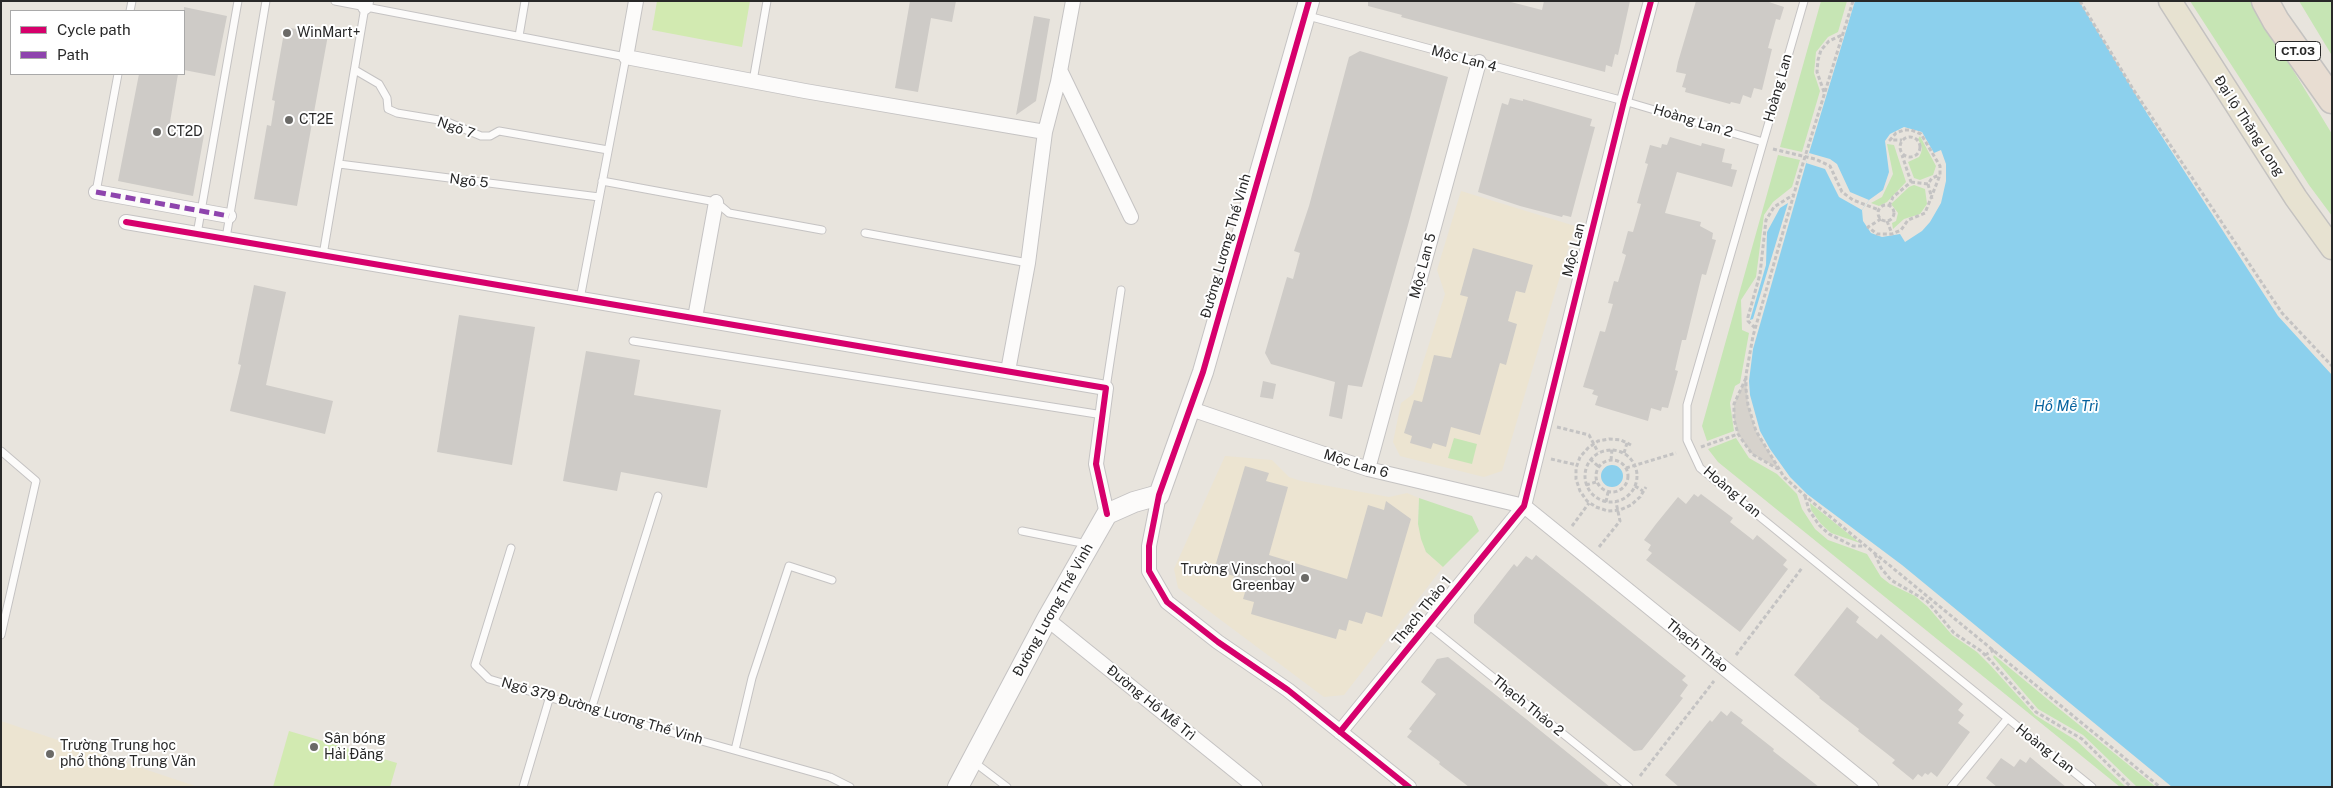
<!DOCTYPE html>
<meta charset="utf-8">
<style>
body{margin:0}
#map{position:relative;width:2333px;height:788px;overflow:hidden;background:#e8e4dd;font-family:"Public Sans",sans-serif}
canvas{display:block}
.frame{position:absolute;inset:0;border:2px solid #282828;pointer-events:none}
.legend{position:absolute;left:10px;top:10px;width:175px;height:65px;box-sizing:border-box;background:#fff;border:1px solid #a9a9a9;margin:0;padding:6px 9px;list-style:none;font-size:15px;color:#282828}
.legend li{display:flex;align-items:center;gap:10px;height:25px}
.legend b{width:25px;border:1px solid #a9a9a9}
</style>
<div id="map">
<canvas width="2333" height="788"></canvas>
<div class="frame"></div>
<ul class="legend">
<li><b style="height:6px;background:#d6006c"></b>Cycle path</li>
<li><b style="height:6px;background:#8e44ad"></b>Path</li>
</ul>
</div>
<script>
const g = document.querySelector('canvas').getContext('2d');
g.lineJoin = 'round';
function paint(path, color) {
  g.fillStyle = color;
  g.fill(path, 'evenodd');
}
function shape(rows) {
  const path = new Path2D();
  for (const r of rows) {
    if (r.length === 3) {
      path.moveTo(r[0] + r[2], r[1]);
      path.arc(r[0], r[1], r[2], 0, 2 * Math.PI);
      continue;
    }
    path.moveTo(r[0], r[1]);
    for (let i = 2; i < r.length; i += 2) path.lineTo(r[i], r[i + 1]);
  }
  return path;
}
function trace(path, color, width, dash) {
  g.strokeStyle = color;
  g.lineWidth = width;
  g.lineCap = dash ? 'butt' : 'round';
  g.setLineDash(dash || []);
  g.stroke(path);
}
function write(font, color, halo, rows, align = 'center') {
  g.font = font + ' "Public Sans",sans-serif';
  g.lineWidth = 4;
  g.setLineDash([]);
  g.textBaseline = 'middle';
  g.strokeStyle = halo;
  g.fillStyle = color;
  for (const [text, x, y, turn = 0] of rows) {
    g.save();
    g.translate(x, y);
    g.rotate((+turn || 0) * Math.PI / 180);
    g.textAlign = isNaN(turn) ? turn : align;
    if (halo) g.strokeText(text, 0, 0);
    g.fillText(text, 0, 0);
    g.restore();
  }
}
paint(shape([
 [1461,191,1575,226,1502,471,1484,477,1400,456,1393,442,1401,403,1413,394,1445,294,1437,270],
 [1225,456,1272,460,1289,477,1301,481,1389,497,1407,493,1419,498,1418,524,1426,552,1443,567,1344,695,1324,697,1178,588,1174,569],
 [1,721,198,787,1,787]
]), '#ece4d1');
paint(shape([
 [1821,1,1847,1,1838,32,1828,37,1816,52,1814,73,1820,91,1802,152,1780,147],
 [2190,1,2251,1,2332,134,2332,216,2309,185],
 [2299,1,2332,1,2332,55,2331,54],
 [1920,136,1936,166,1933,175,1920,180,1914,178,1908,162,1919,157,1921,153,1922,148,1918,139],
 [1887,144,1894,145,1906,182,1887,202,1879,206,1871,203,1882,197,1893,174],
 [1778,155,1800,160,1792,187,1773,202,1764,215,1756,277,1741,300,1742,330,1749,333,1740,383,1735,386,1730,403,1734,431,1707,441,1702,426],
 [1914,185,1925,189,1927,204,1920,214,1904,219,1893,229,1892,223,1896,221,1898,213,1891,204,1909,187],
 [1454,438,1477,444,1472,464,1448,458],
 [1736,438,1749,458,1777,474,1797,494,1802,509,1815,529,1828,540,1867,554,1881,577,1890,584,1915,596,1928,607,1952,635,1977,652,1991,666,2035,715,2077,741,2126,787,2120,787,1718,462,1708,449],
 [1419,498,1472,516,1479,531,1443,567,1426,552,1421,539,1418,524],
 [1810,503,1860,543,1831,533,1821,524,1811,510],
 [1994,655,2057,707,2156,787,2137,787,2083,735,2038,709,1993,657]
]), '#c6e5b4');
paint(shape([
 [657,1,750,1,742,47,652,30],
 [289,731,397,763,390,787,273,787]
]), '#d2eab1');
paint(shape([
 [1746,378,1748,405,1756,431,1779,469,1752,454,1738,434,1734,419,1734,404]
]), '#d6d2cc');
paint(shape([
 [1855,1,2079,1,2148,115,2278,316,2332,375,2332,787,2172,787,1902,565,1807,494,1790,477,1770,449,1760,431,1750,395,1749,381,1753,349,1809,153],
 [1904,127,1922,132,1934,153,1941,150,1946,164,1946,181,1941,203,1930,222,1922,231,1905,242,1900,234,1882,237,1871,233,1863,221,1862,210,1869,200,1883,190,1889,172,1885,141,1890,134],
 [1788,203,1753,319,1750,320,1766,265,1767,232,1780,208],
 [1612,476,11]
]), '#8cd0ed');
paint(shape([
 [1809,153,1830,159,1837,164,1850,192,1869,200,1862,210,1839,197,1825,169,1806,163]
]), '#e8e4dd');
paint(shape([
 [910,1,956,1,952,22,931,18,918,92,895,88],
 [1368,1,1507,1,1542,10,1544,1,1630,1,1618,55,1615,54,1612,67,1606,65,1605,72,1401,17,1402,15,1368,6],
 [1696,1,1766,1,1784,7,1780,20,1776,19,1768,48,1772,49,1762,90,1754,88,1751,98,1743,95,1740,104,1731,102,1730,104,1685,92,1686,88,1682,87,1686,74,1676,72,1678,62],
 [184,7,227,16,215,76,184,70],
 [1034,16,1050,19,1036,101,1016,115],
 [285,27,328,35,297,206,254,199,267,125,271,126,275,101,272,100],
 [1360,51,1448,77,1408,225,1362,387,1348,385,1342,419,1329,416,1335,382,1271,364,1265,353,1287,277,1293,279,1300,253,1294,251,1309,206,1349,57],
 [139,74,178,74,169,128,204,135,193,196,118,181],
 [1510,98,1523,101,1523,99,1592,119,1590,126,1595,127,1571,217,1563,215,1562,217,1520,206,1478,192,1502,103,1508,105],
 [1670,137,1701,146,1702,143,1725,149,1722,162,1732,164,1731,169,1737,170,1732,187,1677,172,1665,213,1701,222,1700,226,1713,233,1712,239,1716,240,1706,275,1702,274,1686,340,1682,340,1675,370,1678,371,1668,408,1662,407,1661,411,1651,408,1648,421,1595,405,1598,396,1592,394,1594,390,1583,387,1600,331,1605,332,1613,304,1608,303,1614,281,1618,282,1626,255,1622,253,1628,231,1633,232,1641,204,1637,203,1648,164,1645,163,1650,145,1661,148,1662,144,1667,145],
 [1473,248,1533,265,1525,293,1516,291,1508,321,1517,324,1506,365,1500,363,1480,435,1451,427,1446,447,1433,443,1431,449,1410,443,1412,436,1404,433,1414,400,1422,402,1434,355,1451,358,1468,297,1460,295],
 [254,285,286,292,266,385,333,401,325,434,230,411,241,365,238,364],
 [459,315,535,327,512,465,437,452],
 [586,351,640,360,634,395,721,410,707,488,621,472,617,491,563,481],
 [1263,381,1276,384,1273,399,1260,397],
 [1245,466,1269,473,1266,481,1288,487,1269,555,1347,579,1368,505,1384,510,1386,501,1411,519,1382,617,1366,612,1362,624,1349,620,1346,631,1339,629,1336,639,1251,614,1254,602,1243,599,1246,589,1232,584,1234,576,1214,570],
 [1694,494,1698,497,1701,494,1733,518,1730,522,1753,540,1757,535,1787,560,1783,565,1788,569,1740,632,1646,560,1652,553,1648,550,1651,545,1644,540,1656,524,1678,497,1686,504],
 [1536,555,1686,676,1682,680,1688,685,1680,696,1683,698,1642,750,1634,751,1474,623,1474,615,1514,564,1517,567,1526,556,1532,560],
 [1847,607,1859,617,1856,622,1877,639,1881,634,1963,704,1958,710,1964,715,1958,723,1970,732,1937,777,1931,772,1928,775,1925,773,1922,777,1918,774,1913,780,1892,763,1895,760,1858,731,1859,729,1819,698,1820,697,1794,675],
 [1448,657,1526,719,1610,787,1469,787,1439,764,1440,762,1407,737,1412,731,1409,729,1436,694,1421,682,1437,659],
 [1721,711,1727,716,1731,711,1743,720,1741,723,1774,749,1773,751,1819,787,1679,787,1665,775,1710,720,1712,722],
 [2030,757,2066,787,1997,787,1986,778,2001,758,2014,767,2020,759,2026,763]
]), '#cecbc7');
const lane = shape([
 [335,1,626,57,580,299],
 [1804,1,1687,405,1687,440,1700,468,2092,787],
 [130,11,132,1],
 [1308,16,1624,101,1763,142],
 [519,36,525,1],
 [355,70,379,84,387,98,388,109,397,113,445,121,481,136,490,136,499,131,608,150],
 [753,81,767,1],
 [339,164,599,197],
 [602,181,716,202,729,213,822,230],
 [96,192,118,74],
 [865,233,1028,263],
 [197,234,238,1],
 [226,238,266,1],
 [323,255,365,7],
 [633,341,1103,415],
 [1106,388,1121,290],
 [1,451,36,481,1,635],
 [1022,531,1087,544],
 [511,548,475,665,489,679,591,710,830,777,850,787],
 [1427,624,1629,787],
 [591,710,658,496],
 [735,750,752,678,789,566,832,580],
 [974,762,1007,787],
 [523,787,550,696],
 [1951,787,2007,719]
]);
const street = shape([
 [636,1,626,57,805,91,1045,132],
 [365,7,366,1],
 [1060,70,1131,217],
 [96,192,229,216],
 [126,222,1106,388,1096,464,1107,514],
 [695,318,716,202],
 [1008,371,1028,263,1045,132,1058,82,1073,1],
 [1191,409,1368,469,1524,506,1871,787],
 [1368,469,1479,62],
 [1159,495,1149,546,1149,571,1167,602,1218,642,1288,690,1409,787],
 [1047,619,1255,787],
 [1340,732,1524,506,1624,101,1651,1]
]);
const secondary = shape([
 [958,787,1047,619,1107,514,1134,502,1159,495,1203,372,1309,1]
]);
const primary = shape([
 [2170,1,2296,198,2332,248]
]);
const highway = shape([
 [2265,1,2276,21,2332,100]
]);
trace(lane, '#c5c3c3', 9);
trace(street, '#c5c3c3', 16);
trace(secondary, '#c5c3c3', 22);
trace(primary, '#c4c2c0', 25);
trace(highway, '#c4c2c0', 29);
trace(shape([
 [1853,1,1800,173,1753,336,1746,375,1746,389,1748,405,1756,431,1784,477,1811,501,2160,787],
 [2080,1,2133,89,2282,313,2332,366],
 [1824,92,1817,72,1818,60,1821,50,1829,41,1842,35],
 [1910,147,10],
 [1773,149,1815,159,1830,166,1842,192,1853,200,1879,210],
 [1911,182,1928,184,1932,178,1940,175],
 [1928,184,1932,199],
 [1886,213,8],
 [1889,206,1893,197,1911,182,1902,155],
 [1881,219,1868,227,1877,234,1892,234,1901,230,1908,220,1925,213,1940,175,1940,166,1921,134,1911,130,1904,130,1896,133,1890,140,1902,140],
 [1887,221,1892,234],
 [1755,328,1748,321,1748,317,1760,274,1766,220,1774,207,1793,195],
 [1746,378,1734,404,1734,419,1738,434,1752,454,1778,469],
 [1557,427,1589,435,1598,452],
 [1631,445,1621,440,1609,439,1598,441,1588,448,1580,457,1576,468,1576,479,1580,491,1587,501,1596,507,1608,511,1620,510,1631,505,1640,497,1646,487],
 [1701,447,1738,434],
 [1611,476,26],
 [1624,453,1627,443],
 [1551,459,1577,465],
 [1590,459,1598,466],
 [1612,476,16],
 [1611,460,1612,449],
 [1626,468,1676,453],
 [1586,485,1596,482],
 [1635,486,1643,491],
 [1805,496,1809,510,1819,525,1829,534,1853,546,1866,546],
 [1606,502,1608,492],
 [1572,526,1589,503],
 [1599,547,1620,521,1616,502],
 [1875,554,1881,568,1891,580,1927,601,1954,633,1981,651,1991,661,2036,712,2082,739,2131,787],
 [1736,655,1802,568],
 [1985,655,1994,650],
 [1640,776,1714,681]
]), '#c4c3c3', 3, [4, 2.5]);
trace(lane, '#fcfbfa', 7);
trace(street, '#fcfbfa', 14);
trace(secondary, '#fcfbfa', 20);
trace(primary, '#e7e2d1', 22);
trace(highway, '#e8ddd2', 26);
trace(shape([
 [96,192,229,216]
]), '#8e44ad', 5, [10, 5]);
trace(shape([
 [1309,1,1203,372,1159,495,1149,546,1149,571,1167,602,1218,642,1288,690,1409,787],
 [126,222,1106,388,1096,464,1107,514],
 [1340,732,1524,506,1624,101,1651,1]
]), '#d6006c', 6);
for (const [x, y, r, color] of [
 [287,33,5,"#6b6a67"],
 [289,120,5,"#6b6a67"],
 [157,132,5,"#6b6a67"],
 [1305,578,5,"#6b6a67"],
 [314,747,5,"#6b6a67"],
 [50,754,5,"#6b6a67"]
]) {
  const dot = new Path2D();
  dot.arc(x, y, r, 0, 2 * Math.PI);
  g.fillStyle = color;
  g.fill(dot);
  trace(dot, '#fff', 2);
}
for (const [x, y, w] of [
 [2298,51,45]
]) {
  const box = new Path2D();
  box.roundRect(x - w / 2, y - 9.5, w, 19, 4);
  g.fillStyle = '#fff';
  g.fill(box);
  trace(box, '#282828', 1);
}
write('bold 12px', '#282828', null, [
 ["CT.03",2298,51]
]);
write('14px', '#282828', '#fff', [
 ["WinMart+",297,33],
 ["CT2E",299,120],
 ["CT2D",167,132],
 ["Trường Vinschool",1295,570,"right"],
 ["Greenbay",1295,586,"right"],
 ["Sân bóng",324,739],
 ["Hải Đăng",324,755],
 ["Trường Trung học",60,746],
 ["phổ thông Trung Văn",60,762]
], 'left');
write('14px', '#282828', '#fff', [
 ["Mộc Lan 4",1464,59,15],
 ["Hoàng Lan",1778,88,-74],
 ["Hoàng Lan 2",1693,121,17],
 ["Đại lộ Thăng Long",2249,126,57],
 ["Ngõ 7",456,128,19],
 ["Ngõ 5",469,181,7],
 ["Đường Lương Thế Vinh",1226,246,-74],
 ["Mộc Lan",1574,250,-76],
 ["Mộc Lan 5",1423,266,-75],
 ["Mộc Lan 6",1356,464,17],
 ["Hoàng Lan",1732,492,40],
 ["Đường Lương Thế Vinh",1053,610,-61],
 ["Thạch Thảo 1",1422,611,-51],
 ["Thạch Thảo",1697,646,39],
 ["Đường Hồ Mễ Trì",1151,703,39],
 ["Thạch Thảo 2",1528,706,39],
 ["Ngõ 379 Đường Lương Thế Vinh",602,711,16],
 ["Hoàng Lan",2045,749,38]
]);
write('italic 15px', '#06629e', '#fff', [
 ["Hồ Mễ Trì",2066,406]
]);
</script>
